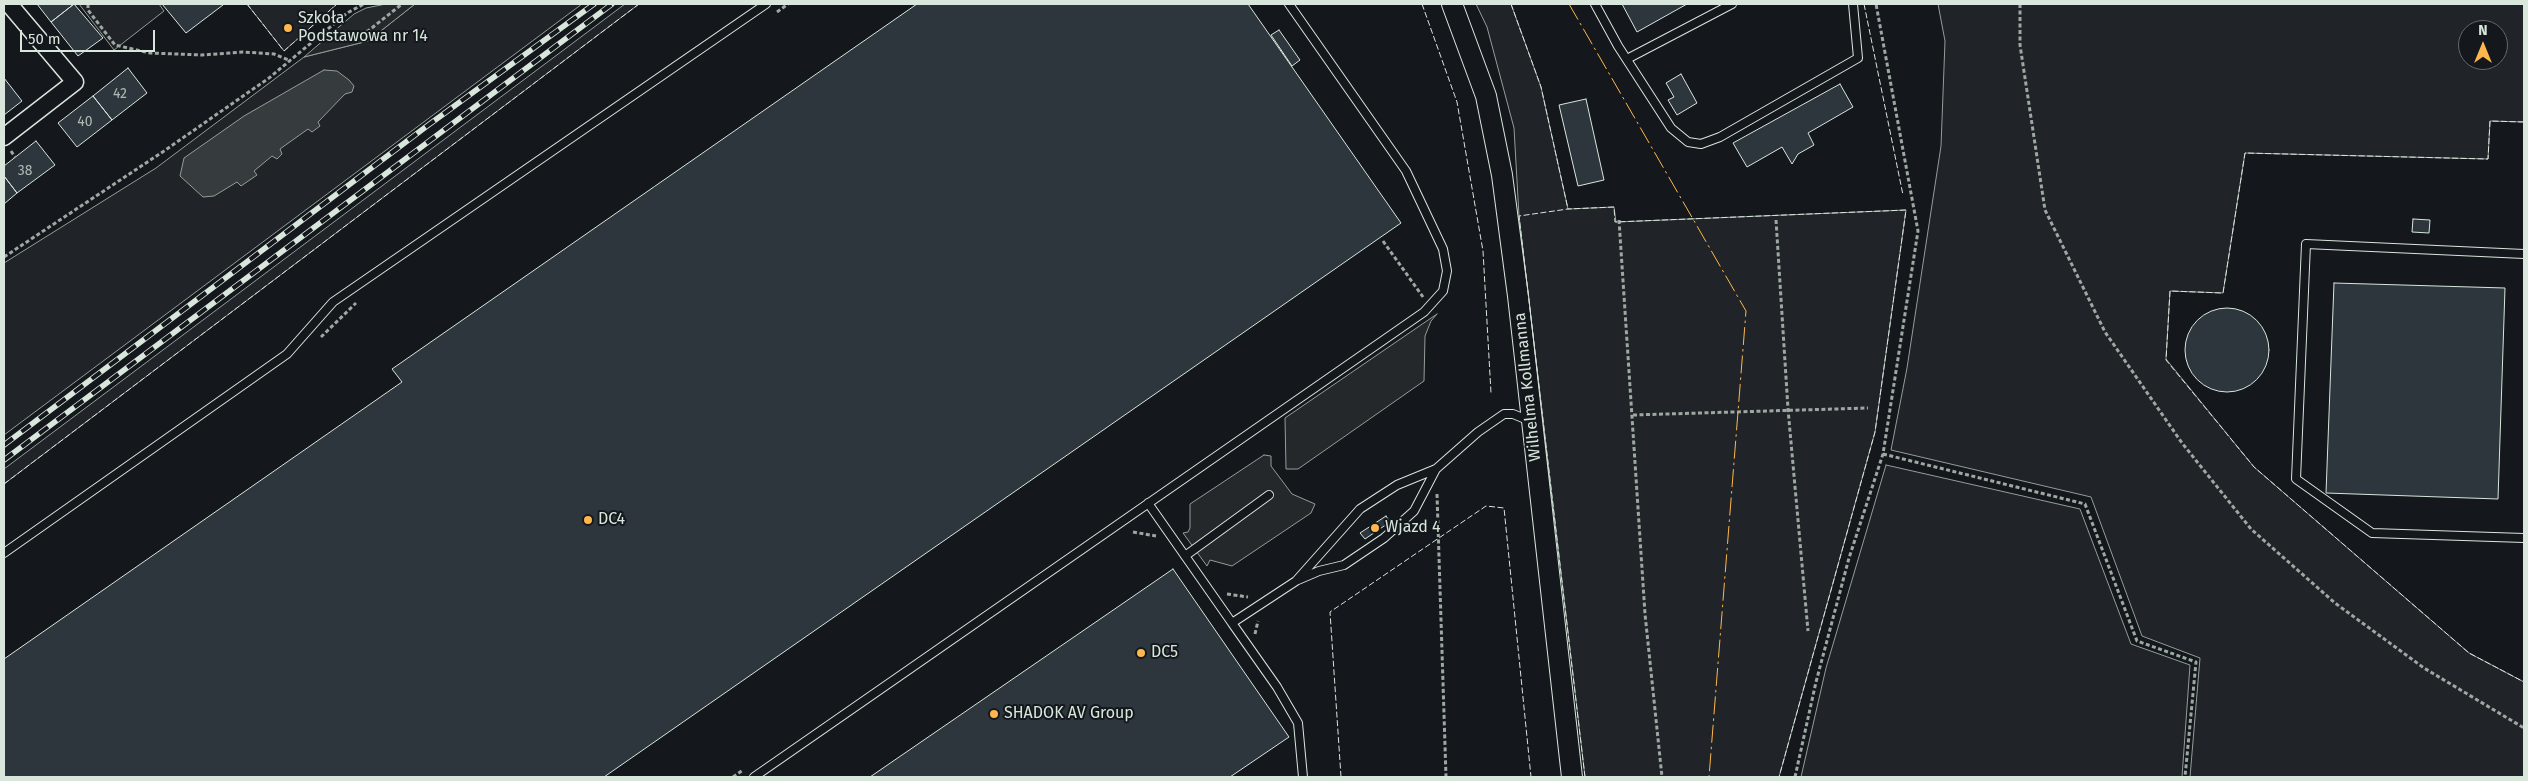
<!DOCTYPE html>
<meta charset="utf-8">
<style>
body{margin:0}
#map{position:relative;width:2528px;height:781px;overflow:hidden;background:#14181c;font-family:"Fira Sans",sans-serif}
canvas{display:block}
.frame{position:absolute;inset:0;border:5px solid #d8e6dc;pointer-events:none}
.north{position:absolute;left:2458px;top:20px;width:50px;height:50px;box-sizing:border-box;background:#14181c;border:1px solid #626a69;border-radius:50%;rotate:0deg;font-size:14px;font-weight:700;line-height:20px;text-align:center;color:#d8e6dc}
.north::after{content:'';display:block;margin:auto;width:18px;height:22px;background:#ffb74d;clip-path:polygon(50% 0,100% 100%,50% 72%,0 100%)}
.scale{position:absolute;left:20px;top:30px;width:135px;height:22px;box-sizing:border-box;border:2px solid #d8e6dc;border-top:0;padding-left:6px;font-size:15px;line-height:18px;white-space:nowrap;color:#d8e6dc;-webkit-text-stroke:4px #14181c;paint-order:stroke}
</style>
<div id="map">
<canvas width="2528" height="781"></canvas>
<div class="frame"></div>
<div class="north">N</div>
<div class="scale">50 m</div>
</div>
<script>
const g = document.querySelector('canvas').getContext('2d');
g.lineJoin = 'round';
function paint(path, color) {
  g.fillStyle = color;
  g.fill(path, 'evenodd');
}
function shape(rows) {
  const path = new Path2D();
  for (const r of rows) {
    if (r.length === 3) {
      path.moveTo(r[0] + r[2], r[1]);
      path.arc(r[0], r[1], r[2], 0, 2 * Math.PI);
      continue;
    }
    path.moveTo(r[0], r[1]);
    for (let i = 2; i < r.length; i += 2) path.lineTo(r[i], r[i + 1]);
  }
  return path;
}
function trace(path, color, width, dash) {
  g.strokeStyle = color;
  g.lineWidth = width;
  g.lineCap = dash ? 'butt' : 'round';
  g.setLineDash(dash || []);
  g.stroke(path);
}
function write(font, color, halo, rows, align = 'center') {
  g.font = font + ' "Fira Sans",sans-serif';
  g.lineWidth = 4;
  g.setLineDash([]);
  g.textBaseline = 'middle';
  g.strokeStyle = halo;
  g.fillStyle = color;
  for (const [text, x, y, turn = 0] of rows) {
    g.save();
    g.translate(x, y);
    g.rotate((+turn || 0) * Math.PI / 180);
    g.textAlign = isNaN(turn) ? turn : align;
    if (halo) g.strokeText(text, 0, 0);
    g.fillText(text, 0, 0);
    g.restore();
  }
}
const green = shape([
 [79,4,159,4,164,11,114,50,79,4],
 [247,4,337,4,284,51,247,4],
 [415,4,582,4,4,435,4,263,156,168,304,57,368,41,415,4],
 [625,4,639,4,4,484,4,469,625,4],
 [1476,4,1511,4,1541,87,1568,209,1614,207,1616,222,1906,210,1875,432,1779,777,1585,777,1519,216,1514,128,1487,27,1476,4],
 [1938,4,2524,4,2524,122,2490,121,2488,159,2245,153,2223,293,2170,291,2166,359,2254,467,2469,653,2524,682,2524,777,2190,777,2200,658,2142,636,2091,497,1891,450,1907,368,1941,146,1945,41,1938,4],
 [2468,30,2498,30,2498,60,2468,60,2468,30],
 [1886,465,2080,509,2131,644,2190,665,2182,777,1801,777,1826,668,1886,465]
]);
paint(green, '#202428');
trace(green, '#939e99', 1);
const parking = shape([
 [386,4,415,4,368,41,304,57,354,14,366,8,386,4],
 [1437,314,1431,321,1425,336,1424,381,1298,469,1286,469,1285,418,1437,314],
 [1264,455,1271,456,1271,466,1292,494,1315,504,1311,513,1232,566,1210,560,1207,566,1183,533,1188,532,1190,528,1190,504,1264,455]
]);
paint(parking, '#24282b');
trace(parking, '#939e99', 1);
const water = shape([
 [324,70,337,71,349,80,354,86,352,92,345,94,318,122,320,126,312,132,308,129,280,149,282,154,277,159,272,156,254,171,257,175,241,186,237,182,214,196,203,197,180,176,184,158,244,116,324,70]
]);
paint(water, '#363b3e');
trace(water, '#939e99', 1);
const building = shape([
 [37,4,74,4,51,22,37,4],
 [74,4,103,38,78,56,51,22,74,4],
 [162,4,222,4,223,5,186,33,162,4],
 [917,4,1248,4,1401,223,604,777,4,777,4,659,402,382,392,369,917,4],
 [1622,4,1687,4,1637,32,1622,4],
 [1279,30,1300,60,1292,66,1271,35,1279,30],
 [128,68,147,93,112,120,93,96,128,68],
 [1681,74,1697,103,1677,115,1668,100,1674,97,1666,83,1681,74],
 [4,78,22,101,4,115,4,78],
 [1840,84,1853,107,1808,133,1814,145,1798,154,1792,164,1782,147,1747,167,1733,143,1840,84],
 [93,96,112,120,77,147,58,123,93,96],
 [1586,99,1604,180,1578,186,1559,105,1586,99],
 [36,141,55,165,17,193,4,176,4,166,36,141],
 [4,176,17,193,4,204,4,176],
 [2413,219,2430,220,2429,233,2412,232,2413,219],
 [2334,283,2505,288,2498,499,2326,493,2334,283],
 [2227,350,42],
 [1386,516,1390,522,1365,539,1360,533,1386,516],
 [1173,569,1289,737,1230,777,870,777,1173,569]
]);
paint(building, '#2c363c');
trace(building, '#d8e6dc', 1);
const service = shape([
 [1595,4,1618,46,1671,128,1688,142,1701,144,1720,137,1858,58,1853,4],
 [1627,59,1732,4],
 [2524,254,2306,244,2296,479,2372,533,2524,538],
 [1148,503,1232,623,1296,581,1360,509,1397,485,1436,469,1478,432,1504,414,1513,414,1530,421],
 [4,553,287,354,333,302,766,4],
 [1185,556,1269,495],
 [1298,580,1319,571,1344,565,1384,538,1414,511,1436,469],
 [1232,623,1277,687,1298,723,1303,777],
 [754,777,1424,312,1443,291,1447,271,1443,249,1406,171,1289,4]
]);
const minor = shape([
 [4,137,75,82,9,4]
]);
const tertiary = shape([
 [1452,4,1486,96,1502,175,1518,296,1572,777]
]);
trace(service, '#d8e6dc', 10);
trace(minor, '#d8e6dc', 19);
trace(tertiary, '#d8e6dc', 22);
trace(shape([
 [88,4,88,10,115,45,150,53,202,55,243,52,274,54,291,61],
 [2020,4,2020,45,2045,210,2105,332,2182,443,2251,529,2335,603,2424,668,2524,728],
 [777,12,788,4],
 [322,35,340,38,368,31,402,4],
 [11,151,15,157],
 [1619,220,1645,614,1662,777],
 [1776,220,1788,409,1808,631],
 [1383,241,1423,297],
 [4,257,164,151,269,78,347,13,364,4],
 [321,337,356,303],
 [1633,415,1868,408],
 [1883,454,2085,504,2137,641,2196,662,2185,777],
 [1437,494,1446,777],
 [1133,532,1156,536],
 [1227,594,1248,597],
 [1255,634,1258,621],
 [733,777,743,770],
 [1795,777,1816,682,1849,558,1883,454,1918,231,1876,4]
]), '#9da8a2', 3, [4, 2.5]);
trace(service, '#14181c', 8);
trace(minor, '#14181c', 16);
trace(tertiary, '#14181c', 20);
const rail = shape([
 [4,445,427,126,594,4],
 [4,460,612,4]
]);
trace(rail, '#d8e6dc', 5.5);
trace(rail, '#14181c', 4, [11]);
trace(shape([
 [247,4,284,51,337,4],
 [1422,4,1457,102,1483,251,1491,393],
 [1511,4,1541,87,1568,209],
 [1864,4,1903,195],
 [2524,122,2490,121,2488,159,2245,153,2223,293,2170,291,2166,360,2254,467,2469,653,2524,682],
 [4,484,639,4],
 [1341,777,1330,612,1486,506,1504,508,1531,777],
 [1585,777,1519,216,1568,209,1614,207,1615,222,1906,210,1875,432,1779,777]
]), '#d8e6dc', 1, [6, 2.5]);
trace(shape([
 [1569,4,1746,311,1709,777]
]), '#ffb74d', 1, [18, 4, 2.5, 4]);
for (const [x, y, r, color] of [
 [288,28,5,"#ffb74d"],
 [588,520,5,"#ffb74d"],
 [1375,528,5,"#ffb74d"],
 [1141,653,5,"#ffb74d"],
 [994,714,5,"#ffb74d"]
]) {
  const dot = new Path2D();
  dot.arc(x, y, r, 0, 2 * Math.PI);
  g.fillStyle = color;
  g.fill(dot);
  trace(dot, '#14181c', 2);
}
write('14px', '#adbab4', null, [
 ["42",120,94],
 ["40",85,122],
 ["38",25,171]
]);
write('16px', '#d8e6dc', '#14181c', [
 ["Szkoła",298,19],
 ["Podstawowa nr 14",298,37],
 ["DC4",598,520],
 ["Wjazd 4",1385,528],
 ["DC5",1151,653],
 ["SHADOK AV Group",1004,714]
], 'left');
write('16px', '#d8e6dc', '#14181c', [
 ["Wilhelma Kollmanna",1528,387,-96]
]);
</script>
